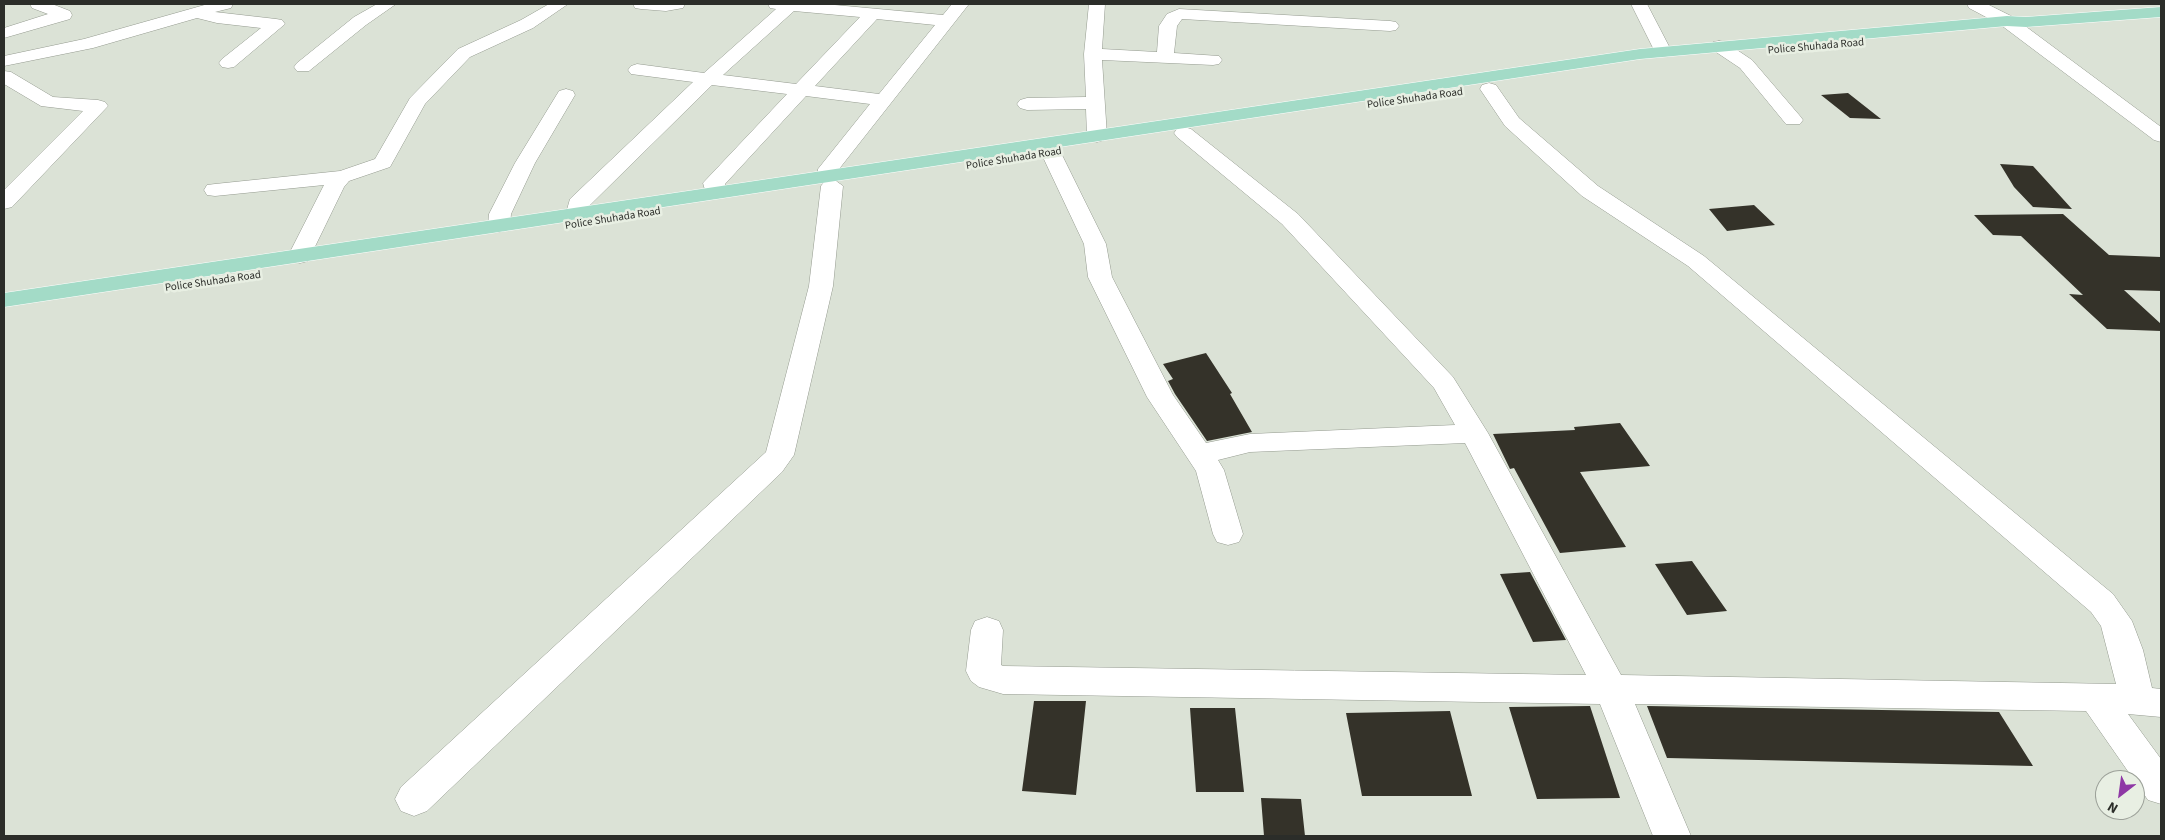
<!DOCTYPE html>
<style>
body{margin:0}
#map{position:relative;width:2165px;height:840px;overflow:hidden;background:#dbe2d6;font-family:"Source Sans 3",sans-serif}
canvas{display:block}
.frame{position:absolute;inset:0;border:5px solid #2b2d29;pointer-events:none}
.north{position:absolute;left:2095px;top:770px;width:50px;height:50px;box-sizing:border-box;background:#e8efe3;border:1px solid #9ca199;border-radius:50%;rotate:210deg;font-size:14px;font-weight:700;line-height:20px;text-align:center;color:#2b2d29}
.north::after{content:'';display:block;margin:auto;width:18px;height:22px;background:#8e38a5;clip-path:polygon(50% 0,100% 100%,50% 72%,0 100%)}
</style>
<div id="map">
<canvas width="2165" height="840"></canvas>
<div class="frame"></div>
<div class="north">N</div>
</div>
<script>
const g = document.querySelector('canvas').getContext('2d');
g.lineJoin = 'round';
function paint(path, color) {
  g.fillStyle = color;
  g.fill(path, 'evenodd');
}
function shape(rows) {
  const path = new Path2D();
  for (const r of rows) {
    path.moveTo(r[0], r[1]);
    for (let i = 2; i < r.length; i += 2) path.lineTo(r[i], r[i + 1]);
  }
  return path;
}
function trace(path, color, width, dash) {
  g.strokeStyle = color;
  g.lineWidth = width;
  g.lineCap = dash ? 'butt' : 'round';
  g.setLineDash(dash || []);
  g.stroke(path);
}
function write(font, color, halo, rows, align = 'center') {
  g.font = font + ' "Source Sans 3",sans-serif';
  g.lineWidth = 5;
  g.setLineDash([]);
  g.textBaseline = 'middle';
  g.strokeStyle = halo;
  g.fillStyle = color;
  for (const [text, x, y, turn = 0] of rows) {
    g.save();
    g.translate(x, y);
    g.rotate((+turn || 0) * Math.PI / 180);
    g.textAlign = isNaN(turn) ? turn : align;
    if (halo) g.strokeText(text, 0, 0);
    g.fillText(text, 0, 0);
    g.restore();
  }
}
paint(shape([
 [1848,93,1881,119,1850,118,1821,95],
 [2000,164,2033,166,2072,209,2033,207,2014,187],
 [1754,205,1775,225,1727,231,1709,209],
 [2063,214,2109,255,2161,257,2161,291,2124,290,2161,324,2161,331,2107,329,2069,294,2083,295,2021,236,1993,235,1974,215],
 [1206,353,1232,393,1230,394,1252,432,1207,441,1175,394,1168,381,1173,379,1163,364],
 [1620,423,1650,466,1580,472,1626,547,1560,553,1514,468,1510,469,1493,434,1575,430,1574,427],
 [1692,561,1727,611,1687,615,1655,564],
 [1530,572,1566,640,1533,642,1500,574],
 [1034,701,1086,701,1076,795,1022,791],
 [1590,706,1620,798,1537,799,1509,707],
 [1647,706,1999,712,2033,766,1667,758],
 [1190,708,1235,708,1244,792,1196,792],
 [1450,711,1472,796,1362,796,1346,713],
 [1261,798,1301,799,1305,836,1264,836]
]), '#343229');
const minor = shape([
 [30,4,52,4,70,11,72,15,70,19,4,38,4,28,48,14,32,8,30,4],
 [208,4,233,4,231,8,215,12,276,19,282,20,285,24,234,67,228,68,222,67,219,63,222,59,261,28,217,23,197,18,93,48,4,66,4,56,84,39,208,4],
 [377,4,396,4,366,25,309,71,297,71,294,67,297,63,354,17,377,4],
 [549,4,568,4,533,28,470,57,425,104,390,167,349,181,344,187,308,261,300,263,292,261,288,256,324,185,215,196,207,195,204,190,207,185,215,184,340,171,375,159,410,98,458,49,521,20,549,4],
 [633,4,685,4,683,8,666,11,641,9,635,8,633,4],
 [768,4,824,4,943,15,952,4,969,4,839,169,840,176,836,181,843,186,833,286,794,455,782,472,427,811,414,816,401,811,395,799,401,787,766,452,809,286,821,186,825,181,818,176,818,169,870,104,806,96,725,184,726,192,723,197,715,198,707,197,703,183,787,94,712,85,589,206,585,218,577,220,569,218,566,213,570,199,693,82,631,74,628,70,631,66,637,64,704,73,776,9,770,8,768,4],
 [794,11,860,17,796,84,723,75,794,11],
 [877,19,935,25,879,94,815,86,877,19],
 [1089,4,1105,4,1102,49,1157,52,1159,26,1167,14,1179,9,1390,21,1396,22,1399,26,1396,30,1390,31,1182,19,1177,26,1174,53,1219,56,1222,60,1219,64,1213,65,1102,60,1107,136,1104,140,1097,142,1090,140,1087,136,1086,109,1027,110,1020,108,1017,104,1020,100,1027,98,1086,97,1084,54,1089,4],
 [1631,4,1647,4,1672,52,1669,56,1657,56,1631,4],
 [1967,4,1987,4,2013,17,2161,127,2161,142,2154,140,2001,25,1969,8,1967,4],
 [1719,41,1725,42,1752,60,1800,116,1803,120,1800,124,1786,124,1740,68,1713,50,1710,46,1713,42,1719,41],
 [4,71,11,72,53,97,98,100,105,102,108,106,12,207,4,209,4,190,83,111,41,106,4,84,4,71],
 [1489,83,1496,85,1519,118,1598,186,1704,256,2113,594,2132,621,2143,650,2152,688,2161,689,2161,717,2128,714,2161,759,2161,804,2148,800,2086,711,1635,704,1691,836,1653,836,1600,704,1003,694,979,687,971,681,966,671,971,630,975,621,987,617,999,621,1003,630,1001,665,1003,666,1586,675,1465,443,1250,452,1218,460,1224,470,1243,534,1239,542,1228,545,1217,542,1213,534,1196,471,1147,397,1088,277,1084,244,1041,153,1044,149,1051,147,1058,149,1061,153,1106,244,1112,277,1173,395,1206,443,1250,434,1455,425,1434,388,1282,224,1177,137,1174,133,1177,129,1184,127,1191,129,1298,214,1453,377,1488,433,1621,675,2116,684,2101,626,2091,612,1688,266,1582,196,1505,126,1480,89,1482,85,1489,83],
 [566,89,573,91,575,95,535,163,511,214,510,225,507,230,499,232,491,230,488,225,489,214,515,163,559,91,566,89]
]);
const major = shape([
 [2161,7,2161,17,2026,27,2007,26,1640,59,4,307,4,293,1640,49,2007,16,2026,17,2161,7]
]);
trace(minor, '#949a8f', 1);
trace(major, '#fff', 1);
paint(minor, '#fff');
paint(major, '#a3dbc7');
write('11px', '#2b2d29', '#e8efe3', [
 ["Police Shuhada Road",1816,47,-5],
 ["Police Shuhada Road",1415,99,-8],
 ["Police Shuhada Road",1014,159,-9],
 ["Police Shuhada Road",613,219,-9],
 ["Police Shuhada Road",213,282,-8]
]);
</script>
